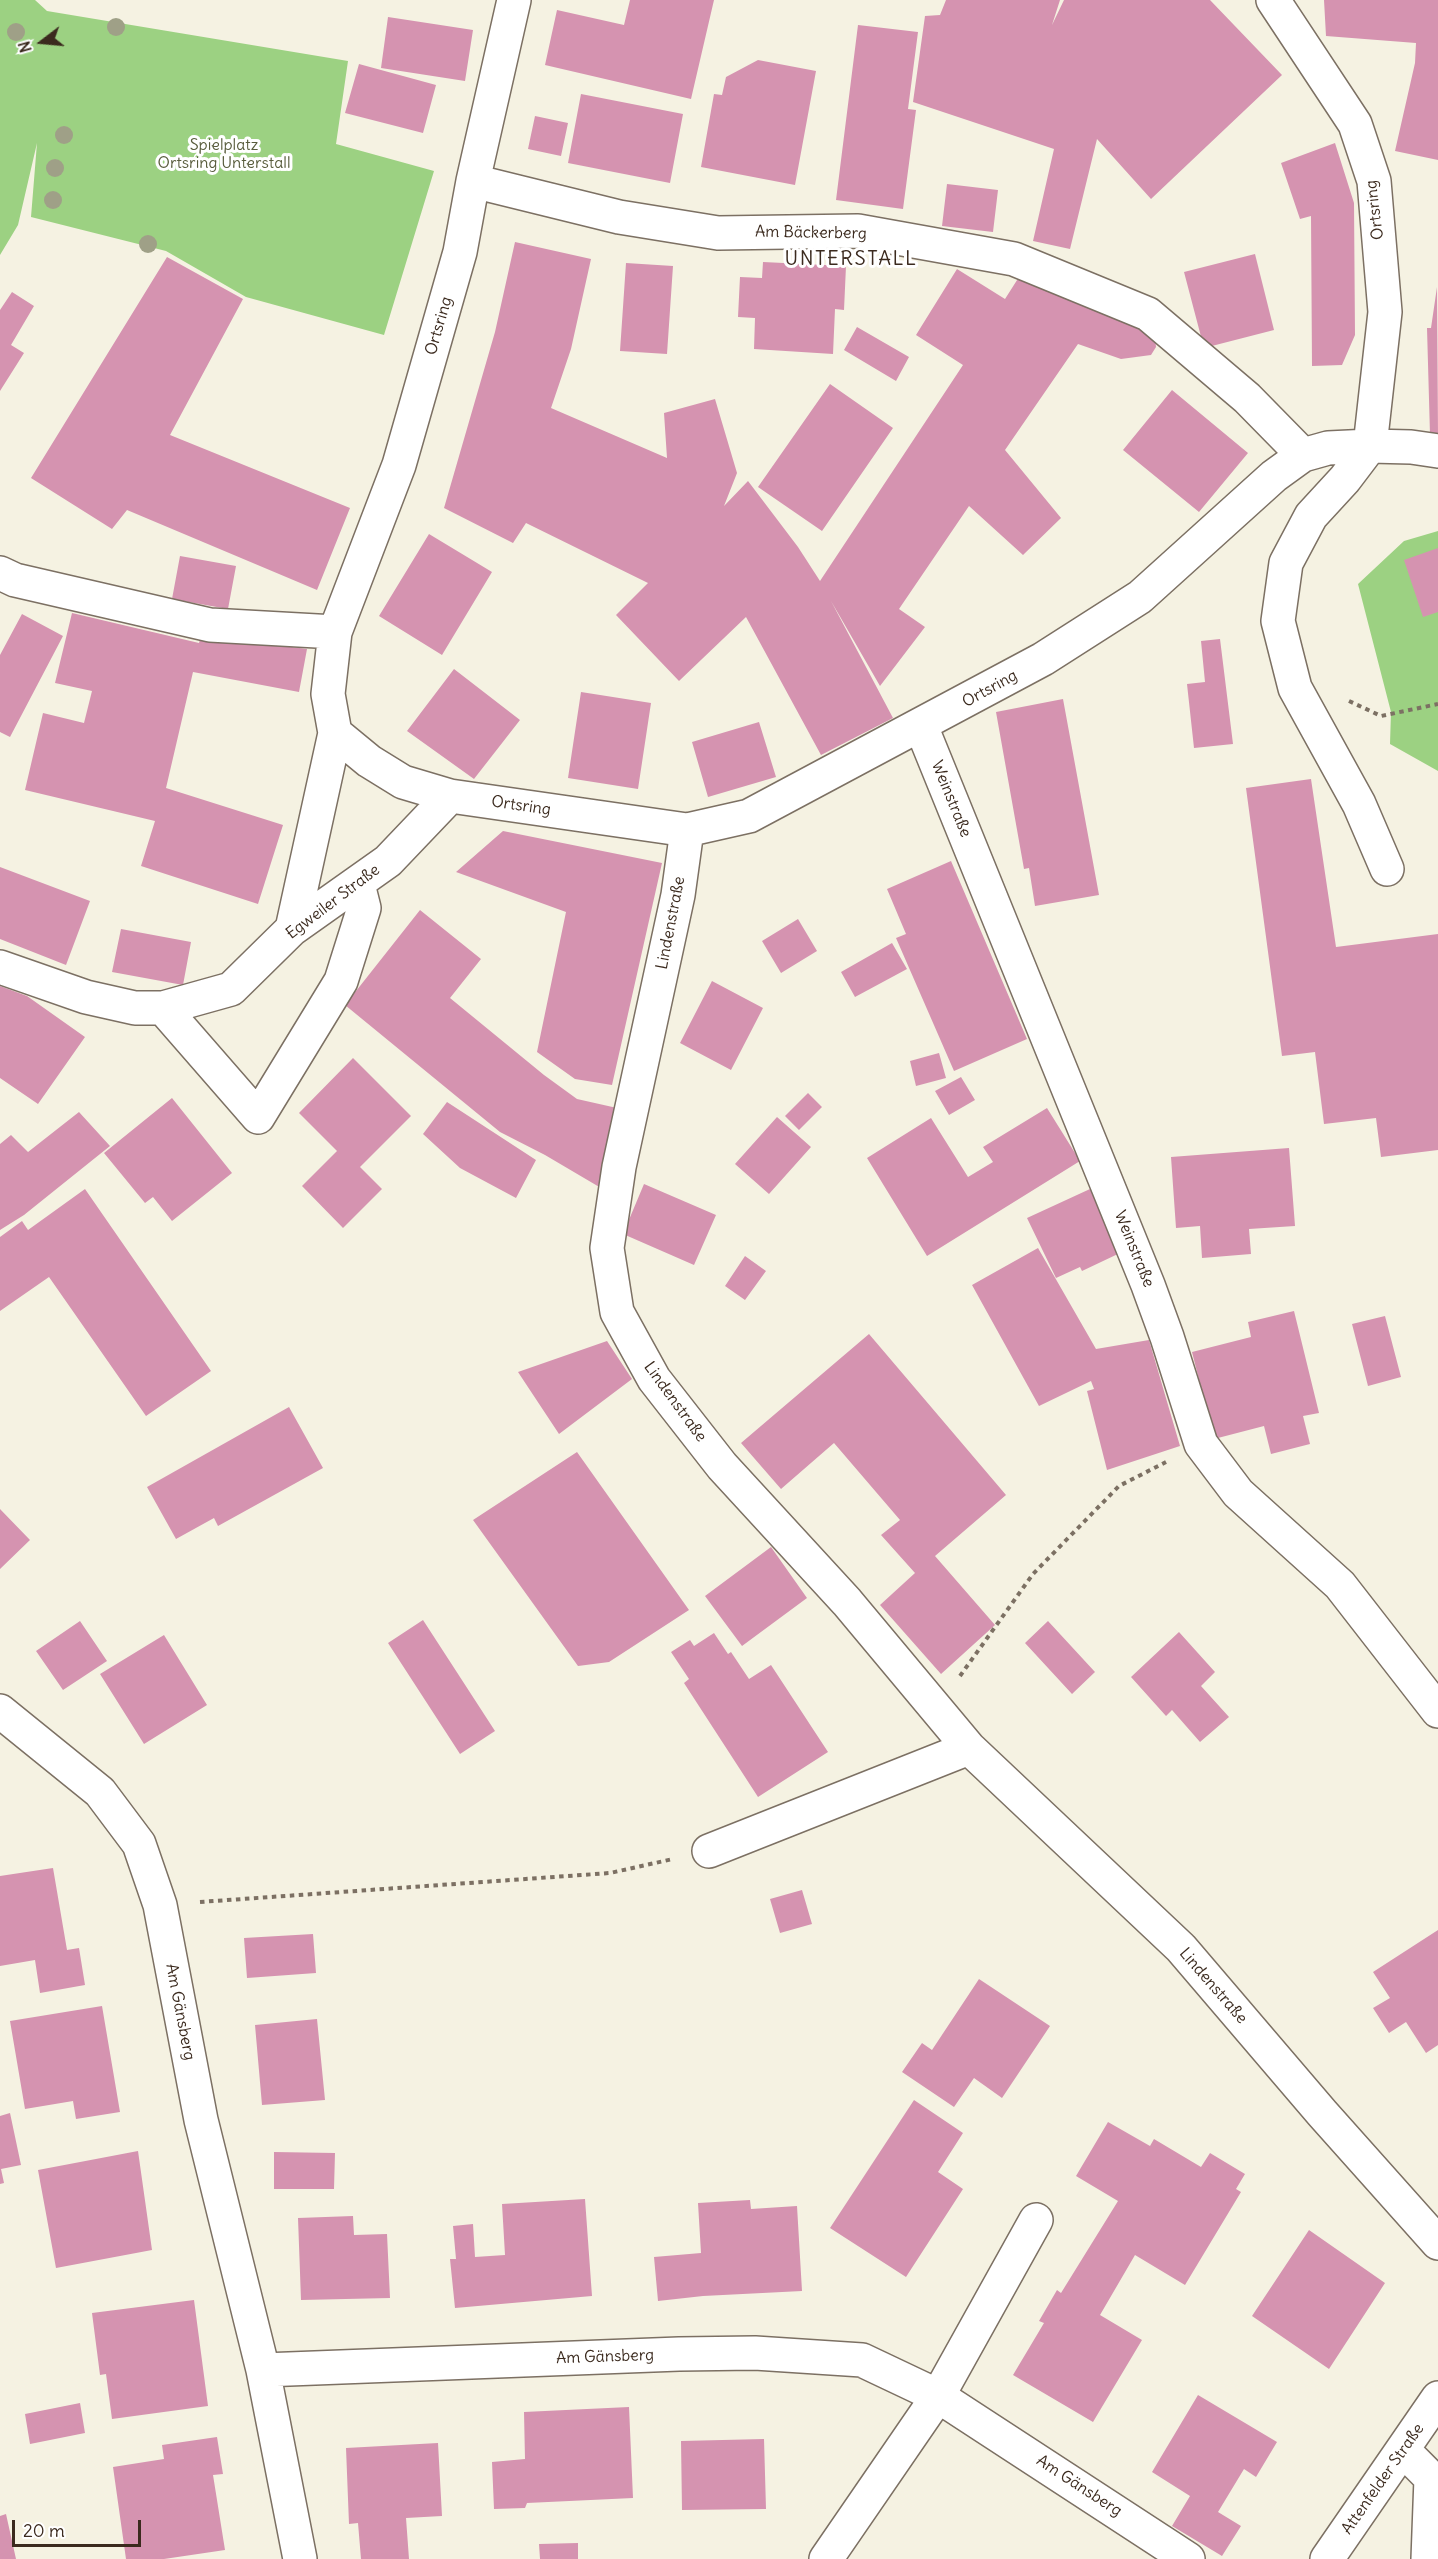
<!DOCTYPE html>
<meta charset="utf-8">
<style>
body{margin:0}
#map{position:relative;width:1438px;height:2559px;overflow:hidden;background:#f5f2e2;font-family:Delius,sans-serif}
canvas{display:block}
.north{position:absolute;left:12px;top:12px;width:60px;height:60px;-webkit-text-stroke:4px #fff;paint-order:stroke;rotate:254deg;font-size:16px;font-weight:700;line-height:24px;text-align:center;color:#3b2a1e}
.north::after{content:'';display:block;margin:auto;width:21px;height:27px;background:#3b2a1e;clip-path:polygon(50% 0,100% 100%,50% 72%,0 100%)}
.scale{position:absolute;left:12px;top:2520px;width:129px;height:27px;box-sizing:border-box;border:3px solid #3b2a1e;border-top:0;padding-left:8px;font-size:18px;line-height:21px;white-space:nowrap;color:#3b2a1e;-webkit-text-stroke:4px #fff;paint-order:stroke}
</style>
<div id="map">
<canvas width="1438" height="2559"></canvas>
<div class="north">N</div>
<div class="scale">20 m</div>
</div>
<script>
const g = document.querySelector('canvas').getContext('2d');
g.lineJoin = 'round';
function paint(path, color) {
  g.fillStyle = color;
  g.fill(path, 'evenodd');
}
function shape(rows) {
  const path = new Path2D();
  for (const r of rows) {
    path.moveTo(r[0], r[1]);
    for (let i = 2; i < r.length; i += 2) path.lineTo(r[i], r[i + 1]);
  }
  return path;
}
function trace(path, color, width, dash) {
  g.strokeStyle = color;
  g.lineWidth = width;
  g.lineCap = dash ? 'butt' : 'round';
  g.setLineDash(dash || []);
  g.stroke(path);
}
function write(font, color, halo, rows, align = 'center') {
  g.font = font + ' Delius,sans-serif';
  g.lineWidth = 6;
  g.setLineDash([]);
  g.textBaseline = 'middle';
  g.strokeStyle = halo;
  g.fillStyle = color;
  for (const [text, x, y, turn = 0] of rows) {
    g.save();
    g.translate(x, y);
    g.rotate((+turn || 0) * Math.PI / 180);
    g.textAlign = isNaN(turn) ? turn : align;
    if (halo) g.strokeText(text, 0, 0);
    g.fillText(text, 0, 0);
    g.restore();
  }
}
paint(shape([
 [0,0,35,0,47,11,348,61,336,144,434,171,384,335,246,297,166,251,31,217,37,143,18,225,0,255],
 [1438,531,1438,771,1390,744,1391,712,1358,584,1404,541]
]), '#9cd182');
paint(shape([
 [630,0,714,0,691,99,545,65,557,10,624,25],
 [946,0,1060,0,1052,25,1064,0,1210,0,1282,75,1151,199,1097,139,1070,249,1033,241,1054,149,913,102,925,16,940,15],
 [1324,0,1438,0,1438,160,1395,151,1415,63,1416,43,1326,36],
 [388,17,473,30,465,81,381,68],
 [858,25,918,32,908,109,916,110,903,209,836,200],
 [758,60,816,71,795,185,701,167,714,94,722,95,726,77],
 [359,64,436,85,423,133,345,113],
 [581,94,683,114,670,183,568,163],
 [535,116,568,123,561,156,528,149],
 [1335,143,1354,203,1355,335,1342,365,1312,366,1311,216,1300,219,1281,163],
 [947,184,998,190,993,232,942,226],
 [515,242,591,259,571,349,551,408,667,458,664,413,715,399,737,473,724,506,748,481,798,547,820,581,963,365,916,335,957,269,1005,299,1019,277,1155,336,1156,347,1151,355,1121,359,1078,344,1005,450,1061,518,1023,555,969,506,899,609,925,627,880,686,831,601,893,718,821,755,746,617,679,681,616,615,648,583,526,523,513,543,444,508,495,332],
 [1255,254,1274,330,1204,348,1184,272],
 [167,257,243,299,170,435,350,508,317,590,127,510,112,529,31,478],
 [763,262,846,266,844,310,835,309,833,354,754,349,755,318,738,317,740,277,762,278],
 [626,263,673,266,667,354,620,351],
 [1437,287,1438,434,1430,435,1427,328,1431,328],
 [12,292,34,306,11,345,24,353,0,391,0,310],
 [857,327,909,357,896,381,844,350],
 [830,384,893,428,822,531,758,487],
 [1172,390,1248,453,1199,512,1123,450],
 [429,534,492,572,442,655,379,616],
 [1438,548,1438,612,1423,617,1404,560],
 [180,556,236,566,228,609,172,599],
 [72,613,199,643,201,635,307,649,299,692,193,672,166,788,283,825,258,904,141,866,155,821,25,790,43,713,84,723,92,691,55,683],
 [22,614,63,636,10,737,0,732,0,655],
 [1220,639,1233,744,1194,748,1187,684,1205,682,1201,641],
 [454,669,520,720,474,779,407,731],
 [581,692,651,703,638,789,568,778],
 [1063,699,1099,895,1035,906,1029,868,1024,869,996,712],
 [759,722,776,777,708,797,692,742],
 [1311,779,1336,947,1438,934,1438,1150,1381,1157,1376,1118,1324,1124,1315,1052,1282,1056,1246,788],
 [503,831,662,863,612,1085,575,1079,537,1052,566,912,456,872],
 [951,861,1027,1039,954,1071,896,938,906,934,887,889],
 [0,867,90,901,66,965,0,939],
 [420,910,481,959,450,998,544,1075,577,1099,617,1108,601,1188,545,1155,500,1132,345,1005],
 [798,919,817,951,781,973,762,941],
 [121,929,191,942,183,985,112,972],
 [892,943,907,969,855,997,841,972],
 [712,981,763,1008,731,1070,680,1043],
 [0,986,27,996,85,1037,38,1104,0,1078],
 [939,1053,946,1078,916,1086,910,1061],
 [353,1058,411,1116,360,1167,382,1189,343,1228,302,1186,337,1151,299,1113],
 [961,1077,975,1100,949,1115,935,1091],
 [808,1093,822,1107,799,1130,785,1116],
 [172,1098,232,1173,172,1221,153,1197,145,1203,104,1153],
 [447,1102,536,1160,516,1198,460,1168,423,1134],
 [1047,1108,1080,1161,927,1256,867,1158,931,1118,968,1177,993,1162,983,1147],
 [79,1112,110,1146,24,1215,0,1230,0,1144,11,1135,28,1152],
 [777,1117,811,1147,769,1194,735,1164],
 [1289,1148,1295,1226,1249,1229,1251,1254,1202,1258,1200,1226,1176,1228,1171,1157],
 [644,1184,716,1215,694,1265,623,1234],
 [85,1189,211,1371,146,1416,49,1277,0,1311,0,1237,22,1221,28,1230],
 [1090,1189,1120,1253,1082,1271,1080,1267,1056,1278,1027,1218],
 [1038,1248,1096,1349,1149,1340,1180,1446,1107,1470,1087,1391,1094,1389,1091,1381,1039,1406,972,1285],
 [745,1256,766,1271,745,1300,725,1286],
 [1294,1311,1319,1413,1303,1416,1310,1444,1271,1454,1264,1426,1214,1439,1192,1352,1251,1337,1248,1322],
 [1385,1316,1401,1377,1368,1386,1352,1324],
 [869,1334,1006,1495,935,1556,995,1625,941,1674,880,1605,915,1573,881,1535,900,1520,834,1443,781,1489,741,1443],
 [607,1341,632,1379,559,1434,518,1372],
 [289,1407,323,1468,218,1526,214,1518,176,1539,147,1487],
 [577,1452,689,1610,609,1662,578,1666,473,1520],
 [0,1509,30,1540,0,1569],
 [771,1547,807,1598,742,1646,705,1596],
 [423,1620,495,1731,460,1754,388,1643],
 [80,1621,107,1661,63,1690,36,1651],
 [1048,1621,1095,1672,1072,1694,1025,1643],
 [1179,1632,1215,1672,1201,1686,1229,1717,1200,1742,1172,1710,1166,1716,1131,1677],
 [714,1633,728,1654,731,1652,749,1679,771,1665,828,1752,758,1797,684,1683,689,1679,671,1652,690,1640,694,1646],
 [164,1635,207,1705,144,1744,100,1674],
 [53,1868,67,1950,79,1948,85,1985,40,1993,35,1960,0,1966,0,1876],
 [802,1890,812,1924,780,1933,770,1899],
 [1438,1930,1438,2045,1426,2053,1406,2022,1389,2033,1373,2008,1390,1998,1373,1972],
 [313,1934,316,1973,247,1978,244,1938],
 [979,1979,1050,2026,1002,2098,974,2078,954,2107,902,2072,922,2043,932,2050],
 [102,2006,120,2112,76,2119,73,2101,25,2109,10,2021],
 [317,2019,325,2100,262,2105,255,2025],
 [914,2100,963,2133,938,2172,963,2189,906,2277,830,2228],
 [10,2113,21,2165,1,2169,4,2183,0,2184,0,2116],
 [1108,2122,1150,2146,1154,2139,1201,2167,1210,2153,1245,2174,1236,2189,1241,2192,1185,2285,1135,2255,1100,2315,1142,2340,1093,2422,1013,2375,1044,2323,1039,2321,1057,2290,1061,2293,1118,2201,1076,2176],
 [138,2151,152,2250,56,2268,38,2170],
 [274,2152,335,2153,334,2189,274,2189],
 [585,2199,592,2296,455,2308,450,2259,456,2259,453,2226,473,2224,475,2257,505,2255,502,2204],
 [750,2200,751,2209,797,2206,802,2291,703,2296,658,2301,654,2257,701,2253,698,2203],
 [353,2216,354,2235,387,2234,390,2298,301,2300,298,2218],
 [1309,2230,1385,2283,1329,2369,1252,2316],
 [194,2300,208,2406,112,2419,106,2374,100,2375,92,2313],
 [1198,2395,1277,2442,1256,2477,1244,2469,1218,2512,1241,2526,1222,2556,1172,2526,1190,2496,1152,2472],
 [80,2403,85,2433,30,2444,25,2414],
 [629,2407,633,2498,527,2503,525,2508,494,2509,492,2462,525,2459,524,2412],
 [217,2437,223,2474,213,2475,225,2550,164,2559,126,2559,113,2467,164,2459,162,2445],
 [764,2439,766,2509,682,2510,681,2441],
 [438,2443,442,2516,406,2518,409,2559,361,2559,358,2523,349,2524,346,2448],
 [6,2514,16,2559,0,2559,0,2516],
 [578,2543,578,2559,540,2559,539,2544]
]), '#d593b0');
const minor = shape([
 [514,0,473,181,460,252,399,465,335,632,328,694,335,733,369,761,403,782,450,796,687,830,749,816,1043,659,1140,597,1274,476,1303,455,1328,448,1370,446,1411,447,1438,451],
 [1273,0,1355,124,1374,181,1385,312,1370,446,1345,479,1311,516,1286,563,1278,621,1295,688,1359,804,1387,869],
 [473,181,619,217,718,233,858,231,1014,259,1148,314,1247,398,1303,455],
 [0,573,15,580,210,625,335,632],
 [921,726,1148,1285,1167,1337,1201,1444,1238,1493,1340,1585,1438,1711],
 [687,830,678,895,619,1167,607,1248,617,1312,654,1379,722,1466,847,1602,969,1748,1181,1948,1322,2113,1438,2243],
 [292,929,335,733],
 [0,967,86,997,135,1008,163,1008,231,989,292,929,388,861,450,796],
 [163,1008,258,1117,341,981,364,908,358,884],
 [0,1711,100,1792,139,1844,160,1905,201,2120,263,2370,300,2559],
 [709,1851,969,1748],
 [263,2370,679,2354,755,2353,862,2360,938,2396,1036,2220],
 [1403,2450,1431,2478,1428,2559],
 [826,2559,938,2396,1188,2559],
 [1327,2559,1438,2398]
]);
trace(minor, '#7c7063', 36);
trace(shape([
 [1349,701,1381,716,1438,704],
 [960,1676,1033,1574,1119,1486,1166,1462],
 [200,1902,610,1873,673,1859]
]), '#7c7063', 4, [4.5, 4.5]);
trace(minor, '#fff', 33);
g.fillStyle = '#9fa087';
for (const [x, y] of [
 [116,27],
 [16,32],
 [64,135],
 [55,168],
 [53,200],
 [148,244]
]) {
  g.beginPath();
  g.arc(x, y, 9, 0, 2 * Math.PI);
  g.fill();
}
write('16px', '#585c3c', '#fff', [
 ["Spielplatz",224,145],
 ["Ortsring Unterstall",224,163]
]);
write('16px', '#3b2a1e', '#fff', [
 ["Ortsring",1375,210,-97],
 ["Am Bäckerberg",811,233,1],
 ["Ortsring",439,326,-74],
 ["Ortsring",990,689,-29],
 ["Weinstraße",951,799,68],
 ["Ortsring",521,806,8],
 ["Egweiler Straße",333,902,-37],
 ["Lindenstraße",671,923,-79],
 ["Weinstraße",1134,1249,68],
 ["Lindenstraße",675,1402,54],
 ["Lindenstraße",1213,1986,49],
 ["Am Gänsberg",180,2012,79],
 ["Am Gänsberg",605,2357,-2],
 ["Attenfelder Straße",1383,2479,-55],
 ["Am Gänsberg",1079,2486,33]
]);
g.letterSpacing = '1.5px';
write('20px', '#3b2a1e', '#fff', [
 ["UNTERSTALL",851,259]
]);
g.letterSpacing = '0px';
</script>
